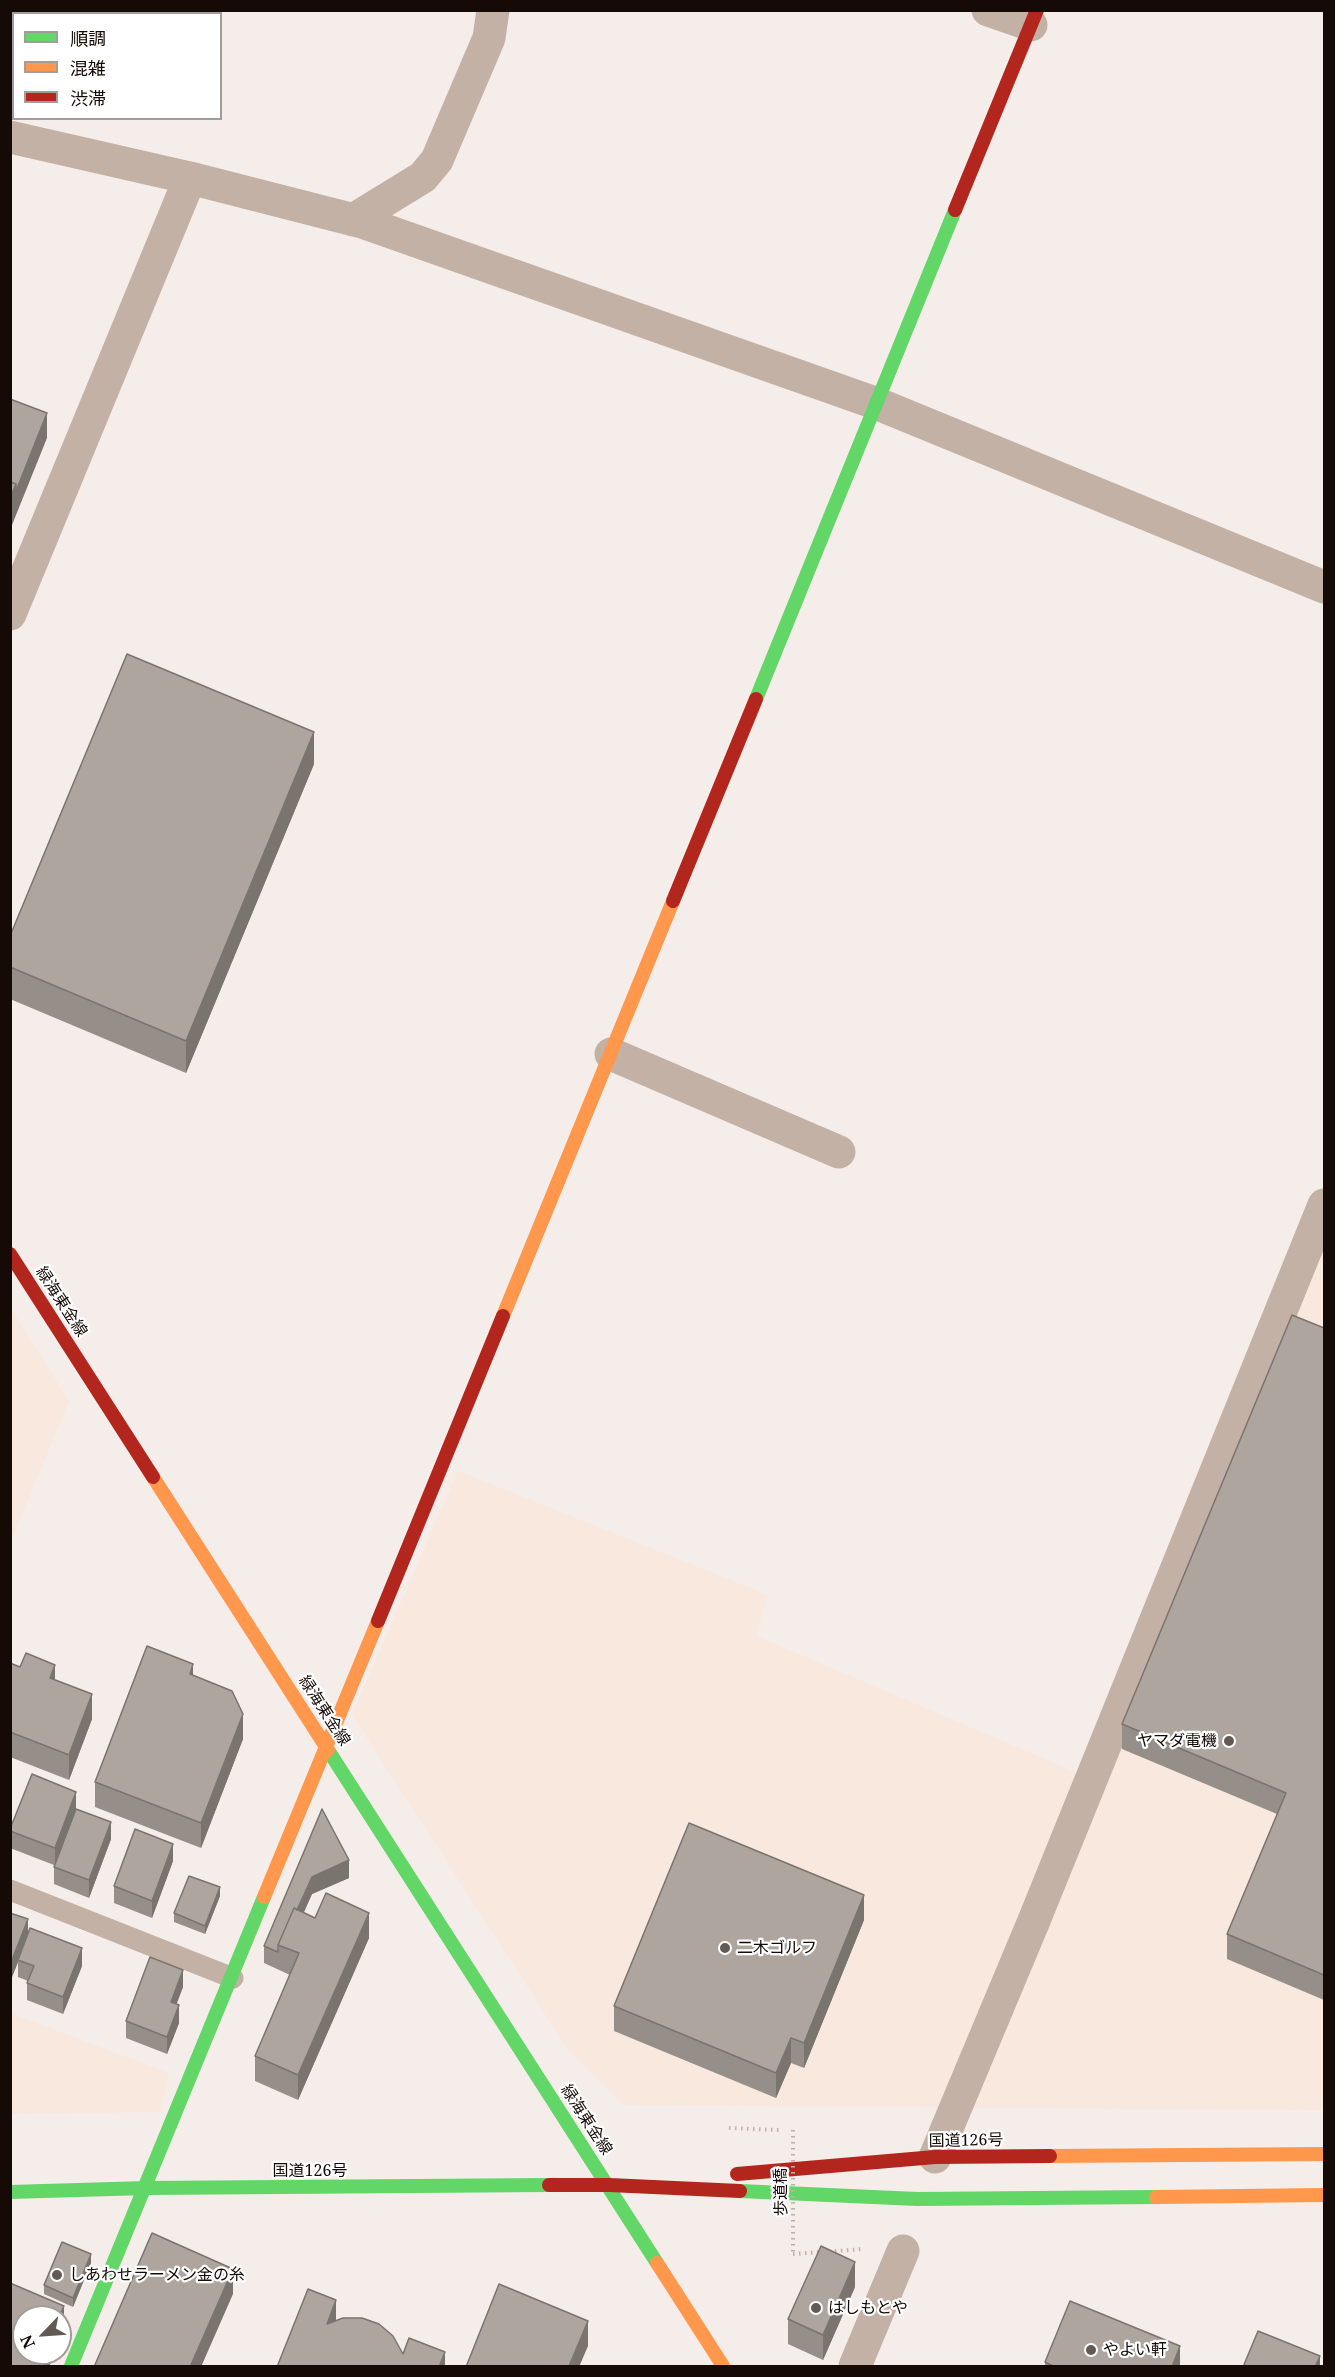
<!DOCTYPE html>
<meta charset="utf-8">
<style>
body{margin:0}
#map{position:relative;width:1335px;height:2377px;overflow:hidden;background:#f5ede9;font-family:"Noto Serif","Noto Sans JP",serif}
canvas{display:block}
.frame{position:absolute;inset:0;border:12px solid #150a05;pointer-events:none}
.legend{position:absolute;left:12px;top:12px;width:210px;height:108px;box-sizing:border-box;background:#fff;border:2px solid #a19d9b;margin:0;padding:8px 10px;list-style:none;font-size:18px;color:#150a05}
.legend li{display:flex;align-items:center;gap:12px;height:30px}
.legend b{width:30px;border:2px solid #a19d9b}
.north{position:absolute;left:12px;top:2305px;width:60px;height:60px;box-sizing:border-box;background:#fff;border:2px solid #a19d9b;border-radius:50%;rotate:245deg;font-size:16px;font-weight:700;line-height:24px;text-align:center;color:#150a05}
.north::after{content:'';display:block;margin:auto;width:21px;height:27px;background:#635955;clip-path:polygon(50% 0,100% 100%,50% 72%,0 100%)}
</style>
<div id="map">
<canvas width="1335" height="2377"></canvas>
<div class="frame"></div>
<ul class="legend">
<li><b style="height:8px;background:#63d668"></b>順調</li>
<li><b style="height:8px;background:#ff974d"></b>混雑</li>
<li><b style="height:8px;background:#b3261e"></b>渋滞</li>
</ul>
<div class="north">N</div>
</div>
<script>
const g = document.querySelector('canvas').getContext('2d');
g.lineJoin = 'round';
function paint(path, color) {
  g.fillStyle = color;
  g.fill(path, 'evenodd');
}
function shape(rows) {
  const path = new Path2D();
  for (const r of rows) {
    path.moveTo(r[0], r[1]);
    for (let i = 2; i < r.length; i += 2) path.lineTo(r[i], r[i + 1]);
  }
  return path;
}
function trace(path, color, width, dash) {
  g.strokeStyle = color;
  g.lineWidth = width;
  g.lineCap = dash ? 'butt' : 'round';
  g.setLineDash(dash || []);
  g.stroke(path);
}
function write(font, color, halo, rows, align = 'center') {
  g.font = font + ' "Noto Serif","Noto Sans JP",serif';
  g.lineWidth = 4.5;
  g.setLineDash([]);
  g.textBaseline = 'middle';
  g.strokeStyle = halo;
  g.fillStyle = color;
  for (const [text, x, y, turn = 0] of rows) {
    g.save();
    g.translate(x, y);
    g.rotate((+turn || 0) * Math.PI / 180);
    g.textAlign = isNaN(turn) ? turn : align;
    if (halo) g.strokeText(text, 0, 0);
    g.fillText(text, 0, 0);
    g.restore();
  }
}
paint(shape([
 [1324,1245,1324,2110,624,2105,569,2051,352,1715,458,1471,768,1595,756,1636,1106,1785],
 [11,1308,69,1401,11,1541],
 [10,2013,169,2073,160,2112,11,2114]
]), '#f9e8dd');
trace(shape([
 [729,2128,780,2130],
 [793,2254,864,2249]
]), '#beb1a9', 4, [1.5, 4.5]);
trace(shape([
 [10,1890,233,1978]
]), '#c3b1a6', 21);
trace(shape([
 [988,10,1031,25],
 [10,137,190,178,362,222,878,404,1324,587],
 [353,220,423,177,437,160,489,38,493,10],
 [10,614,190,178],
 [611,1054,839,1152],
 [935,2157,1033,1923,1324,1205],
 [855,2366,903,2251]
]), '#c3b1a6', 33);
trace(shape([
 [756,699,955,210],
 [328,1750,657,2263],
 [740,2191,917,2199,1156,2197],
 [10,2192,146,2188,549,2185],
 [71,2366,264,1897]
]), '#63d668', 14);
trace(shape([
 [503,1316,673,901],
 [153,1477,328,1750],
 [264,1897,378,1621],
 [1050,2156,1324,2154],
 [1156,2197,1324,2195],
 [657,2263,723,2366]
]), '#ff974d', 14);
trace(shape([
 [955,210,1037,10],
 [673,901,756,699],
 [10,1254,153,1477],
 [378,1621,503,1316],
 [737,2174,935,2157,1050,2156],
 [549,2185,609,2185,740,2191]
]), '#b3261e', 14);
trace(shape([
 [793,2130,793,2254]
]), '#beb1a9', 4, [1.5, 4.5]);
paint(shape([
 [314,764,186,1073,10,999,10,936],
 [1324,1328,1324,2000,1227,1959,1227,1934,1277,1814,1122,1749,1122,1724],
 [10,1663,55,1680,92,1719,69,1780,10,1757],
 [193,1675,243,1739,201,1848,95,1807,95,1782],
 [76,1809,111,1839,89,1898,54,1884,54,1865,10,1848,10,1829],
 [322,1809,349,1878,312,1894,303,1913,369,1938,298,2100,255,2081,255,2056,290,1975,264,1963,264,1946],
 [173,1861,152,1918,114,1903,114,1886],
 [220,1896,205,1934,174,1922,174,1913],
 [10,1913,28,1933,82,1966,63,2014,27,2000,27,1983,28,1981,18,1977,18,1962,10,1982],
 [864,1920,804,2068,791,2063,776,2098,614,2031,614,2006],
 [183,1987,176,2004,179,2023,167,2054,126,2038,126,2021],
 [91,2263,73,2307,44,2294,44,2285],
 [855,2287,823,2360,788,2344,788,2319],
 [1045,2362,1180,2367,1045,2367]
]), '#968e89');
paint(shape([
 [47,413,47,438,10,530,10,498],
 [314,732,314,764,186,1073,186,1041],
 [193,1664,193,1689,190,1674],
 [55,1665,55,1690,50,1678],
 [92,1694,92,1719,69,1780,69,1755],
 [243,1714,243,1739,201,1848,201,1823],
 [76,1792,76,1809,55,1865,55,1848],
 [111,1822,111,1839,89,1898,89,1880],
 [173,1844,173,1861,152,1918,152,1901],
 [349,1860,349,1878,312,1894,288,1949,281,1946,312,1877],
 [220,1887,220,1896,205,1934,205,1926],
 [864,1895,864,1920,804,2068,804,2043],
 [369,1913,369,1938,298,2100,298,2075],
 [28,1919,28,1937,18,1960,18,1962,10,1982,10,1965],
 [82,1948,82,1966,63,2014,63,1997],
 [183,1970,183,1987,171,2019,171,2002],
 [179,2005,179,2023,167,2054,167,2037],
 [791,2038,791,2063,776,2098,776,2073],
 [91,2254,91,2263,73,2307,73,2298],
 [855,2262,855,2287,823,2360,823,2335],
 [233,2269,233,2294,201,2367,190,2367],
 [336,2300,336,2325,327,2324],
 [64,2306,64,2331,60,2340,60,2317,59,2317],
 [588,2321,588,2346,579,2367,569,2367],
 [1180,2346,1180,2367,1172,2367],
 [445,2352,445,2367,439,2367],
 [44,2353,55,2353,49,2367,39,2367],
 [1320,2356,1320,2367,1315,2367]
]), '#7a746f');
const building = shape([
 [10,399,47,413,16,491,16,484,10,482,10,399],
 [10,482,16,484,10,498,10,482],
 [127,654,314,732,186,1041,10,967,10,936,127,654],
 [1292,1315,1324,1328,1324,1975,1227,1934,1286,1793,1122,1724,1292,1315],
 [147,1646,193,1664,190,1674,232,1691,243,1714,201,1823,95,1782,147,1646],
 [26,1653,55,1665,50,1678,92,1694,69,1755,10,1732,10,1663,20,1667,26,1653],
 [32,1774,76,1792,55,1848,10,1831,10,1829,32,1774],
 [76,1809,111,1822,89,1880,54,1867,76,1809],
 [322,1809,349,1860,312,1877,297,1910,294,1908,278,1945,278,1952,264,1946,322,1809],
 [689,1823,864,1895,804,2043,791,2038,776,2073,614,2006,689,1823],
 [135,1829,173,1844,152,1901,114,1886,135,1829],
 [189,1876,220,1887,205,1926,174,1913,189,1876],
 [326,1893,369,1913,298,2075,255,2056,299,1953,278,1945,294,1908,315,1918,326,1893],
 [10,1913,28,1919,10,1965,10,1913],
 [30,1928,82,1948,63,1997,27,1983,34,1966,18,1960,30,1928],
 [150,1957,183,1970,171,2002,179,2005,167,2037,126,2021,150,1957],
 [152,2233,233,2269,190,2367,94,2367,152,2233],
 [62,2242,91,2254,73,2298,44,2285,62,2242],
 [821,2246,855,2262,823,2335,788,2319,821,2246],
 [10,2283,64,2306,59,2317,24,2317,24,2353,44,2353,39,2367,10,2367,10,2283],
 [499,2284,588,2321,569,2366,570,2367,466,2367,499,2284],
 [308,2289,336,2300,327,2324,343,2318,362,2318,379,2324,393,2336,403,2354,409,2338,445,2352,439,2367,277,2367,308,2289],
 [1070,2301,1180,2346,1172,2367,1055,2367,1045,2362,1070,2301],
 [1258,2331,1320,2356,1315,2367,1243,2367,1258,2331]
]);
paint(building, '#aea59f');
trace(building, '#7a746f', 1.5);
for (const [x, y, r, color] of [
 [1229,1741,6,"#635955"],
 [725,1948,6,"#635955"],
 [57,2275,6,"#635955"],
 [816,2308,6,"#635955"],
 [1091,2350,6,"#635955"]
]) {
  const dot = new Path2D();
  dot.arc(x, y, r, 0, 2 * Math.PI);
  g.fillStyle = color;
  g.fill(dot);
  trace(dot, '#fff', 2);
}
write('16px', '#150a05', '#fff', [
 ["緑海東金線",61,1302,57],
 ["緑海東金線",324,1711,57],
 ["緑海東金線",586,2120,57],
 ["国道126号",966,2141,-1],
 ["国道126号",310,2171],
 ["歩道橋",781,2192,-90]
]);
write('16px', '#150a05', '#fff', [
 ["ヤマダ電機",1217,1741,"right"],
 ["二木ゴルフ",737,1948],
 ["しあわせラーメン金の糸",69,2275],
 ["はしもとや",828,2308],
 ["やよい軒",1103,2350]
], 'left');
</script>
